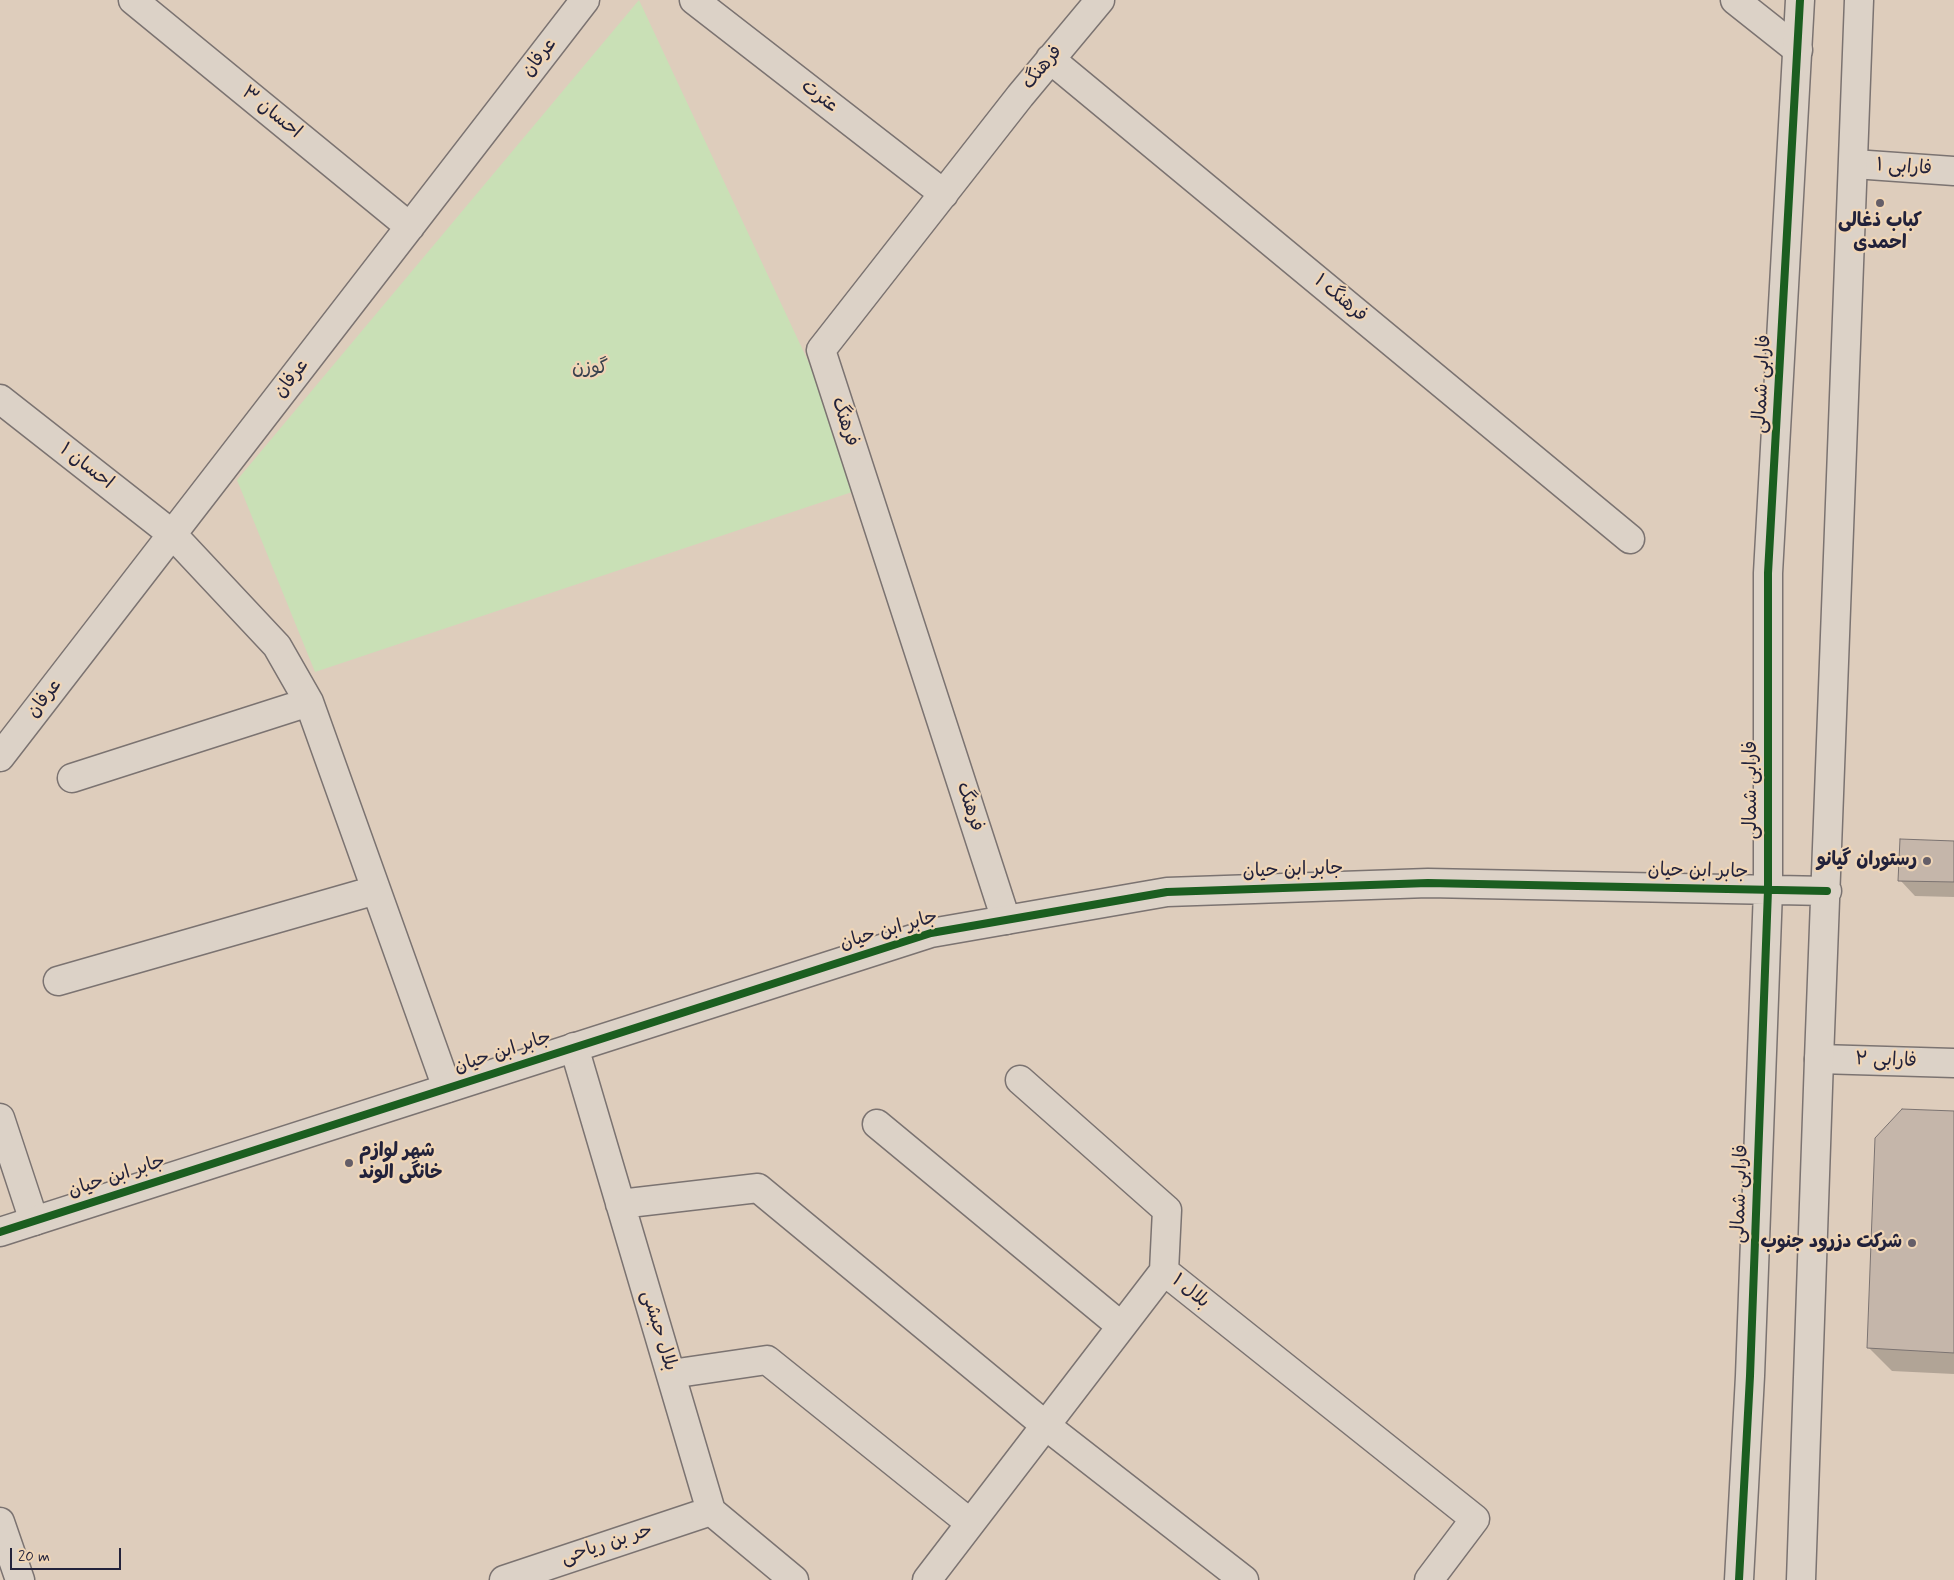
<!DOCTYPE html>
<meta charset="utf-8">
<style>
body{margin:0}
#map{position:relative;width:1954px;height:1580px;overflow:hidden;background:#decdbc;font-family:Mynerve,sans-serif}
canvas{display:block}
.scale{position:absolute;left:10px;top:1548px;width:111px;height:22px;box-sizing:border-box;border:2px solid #22223b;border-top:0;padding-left:6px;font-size:15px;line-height:18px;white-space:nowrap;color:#22223b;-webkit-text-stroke:4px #efd5b6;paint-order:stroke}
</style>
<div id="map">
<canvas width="1954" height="1580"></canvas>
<div class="scale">20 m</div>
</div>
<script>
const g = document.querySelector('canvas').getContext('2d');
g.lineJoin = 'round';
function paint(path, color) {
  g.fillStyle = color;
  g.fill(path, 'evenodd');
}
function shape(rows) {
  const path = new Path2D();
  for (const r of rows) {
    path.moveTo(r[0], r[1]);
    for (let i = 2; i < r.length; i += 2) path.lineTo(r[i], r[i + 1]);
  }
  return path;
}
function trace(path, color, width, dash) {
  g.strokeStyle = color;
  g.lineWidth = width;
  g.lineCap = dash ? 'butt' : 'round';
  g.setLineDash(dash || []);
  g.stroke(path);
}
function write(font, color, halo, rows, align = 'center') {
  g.font = font + ' Mynerve,"Playpen Sans Arabic",sans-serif';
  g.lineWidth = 4.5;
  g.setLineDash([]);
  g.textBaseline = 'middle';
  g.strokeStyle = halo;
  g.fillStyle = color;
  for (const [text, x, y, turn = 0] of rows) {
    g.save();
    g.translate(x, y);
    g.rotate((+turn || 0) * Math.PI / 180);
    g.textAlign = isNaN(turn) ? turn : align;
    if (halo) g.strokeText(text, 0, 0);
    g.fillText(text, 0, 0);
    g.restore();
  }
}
paint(shape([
 [639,0,867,487,315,672,237,480]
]), '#c9e0b6');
paint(shape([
 [1954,842,1954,897,1915,896,1900,880],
 [1954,1112,1954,1374,1892,1371,1868,1347]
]), '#0003');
const building = shape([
 [1900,839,1954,841,1954,882,1898,881,1900,839],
 [1902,1109,1954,1111,1954,1353,1867,1348,1875,1138,1902,1109]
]);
paint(building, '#c5b6aa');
trace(building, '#7b7371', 1);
const street = shape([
 [133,0,410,227],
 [694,0,944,194],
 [1735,0,1798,50],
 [1050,59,1630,539],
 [1854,164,1954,171],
 [0,399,172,534,277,646,309,702,447,1088],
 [0,757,585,0],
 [72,778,309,702],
 [1006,920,821,350,1020,96,1100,0],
 [58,981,376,890],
 [574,1047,711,1511,794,1580],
 [1819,1059,1954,1063],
 [1020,1080,1167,1210,1164,1271],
 [0,1118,34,1221],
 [877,1124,1121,1326],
 [620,1204,758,1188,1045,1425,1244,1580],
 [671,1374,767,1360,970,1523],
 [504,1580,711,1511],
 [927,1580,1164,1271,1475,1519,1429,1580]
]);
const secondary = shape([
 [0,1232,931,933,1167,892,1428,883,1827,891],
 [0,1522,20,1580],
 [1739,1580,1750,1376,1768,890,1768,573,1800,0],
 [1801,1580,1819,1059,1859,0]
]);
trace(street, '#7b7371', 31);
trace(secondary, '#7b7371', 31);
trace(street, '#dcd2c7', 28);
trace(secondary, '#dcd2c7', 28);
trace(shape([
 [0,1232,931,933,1167,892,1428,883,1827,891],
 [1739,1580,1750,1376,1768,890,1768,573,1800,0]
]), '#1b5e20', 8);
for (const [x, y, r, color] of [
 [1880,203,5,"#645e68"],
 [1927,861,5,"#645e68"],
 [349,1163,5,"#645e68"],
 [1912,1243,5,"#645e68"]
]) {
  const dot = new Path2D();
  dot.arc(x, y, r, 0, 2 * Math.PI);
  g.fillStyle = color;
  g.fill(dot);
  trace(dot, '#efd5b6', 2);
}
write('19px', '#22223b', '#efd5b6', [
 ["عرفان",540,58,-52],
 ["فرهنگ",1043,68,-50],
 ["عترت",819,97,38],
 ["احسان ۳",271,113,39],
 ["فارابی ۱",1904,168,4],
 ["فرهنگ ۱",1340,299,40],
 ["عرفان",292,379,-52],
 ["فارابی شمالی",1763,384,-87],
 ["فرهنگ",844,422,72],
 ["احسان ۱",86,467,38],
 ["عرفان",45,699,-52],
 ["فارابی شمالی",1752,790,-90],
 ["فرهنگ",969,807,72],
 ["جابر ابن حیان",1293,871,-2],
 ["جابر ابن حیان",1698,872,1],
 ["جابر ابن حیان",889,931,-16],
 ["جابر ابن حیان",503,1053,-18],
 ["فارابی ۲",1886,1061,2],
 ["جابر ابن حیان",117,1177,-18],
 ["فارابی شمالی",1741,1194,-88],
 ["بلال ۱",1190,1292,39],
 ["بلال حبشی",658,1331,73],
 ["حر بن ریاحی",607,1545,-18]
]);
write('bold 19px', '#22223b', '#efd5b6', [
 ["کباب ذغالی",1880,222,"center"],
 ["احمدی",1880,244,"center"],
 ["رستوران گیانو",1917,861],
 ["شهر لوازم",359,1152,"left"],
 ["خانگی الوند",359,1174,"left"],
 ["شرکت دزرود جنوب",1902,1243]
], 'right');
write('19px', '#38414d', '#efd5b6', [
 ["گوزن",590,369]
]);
</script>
